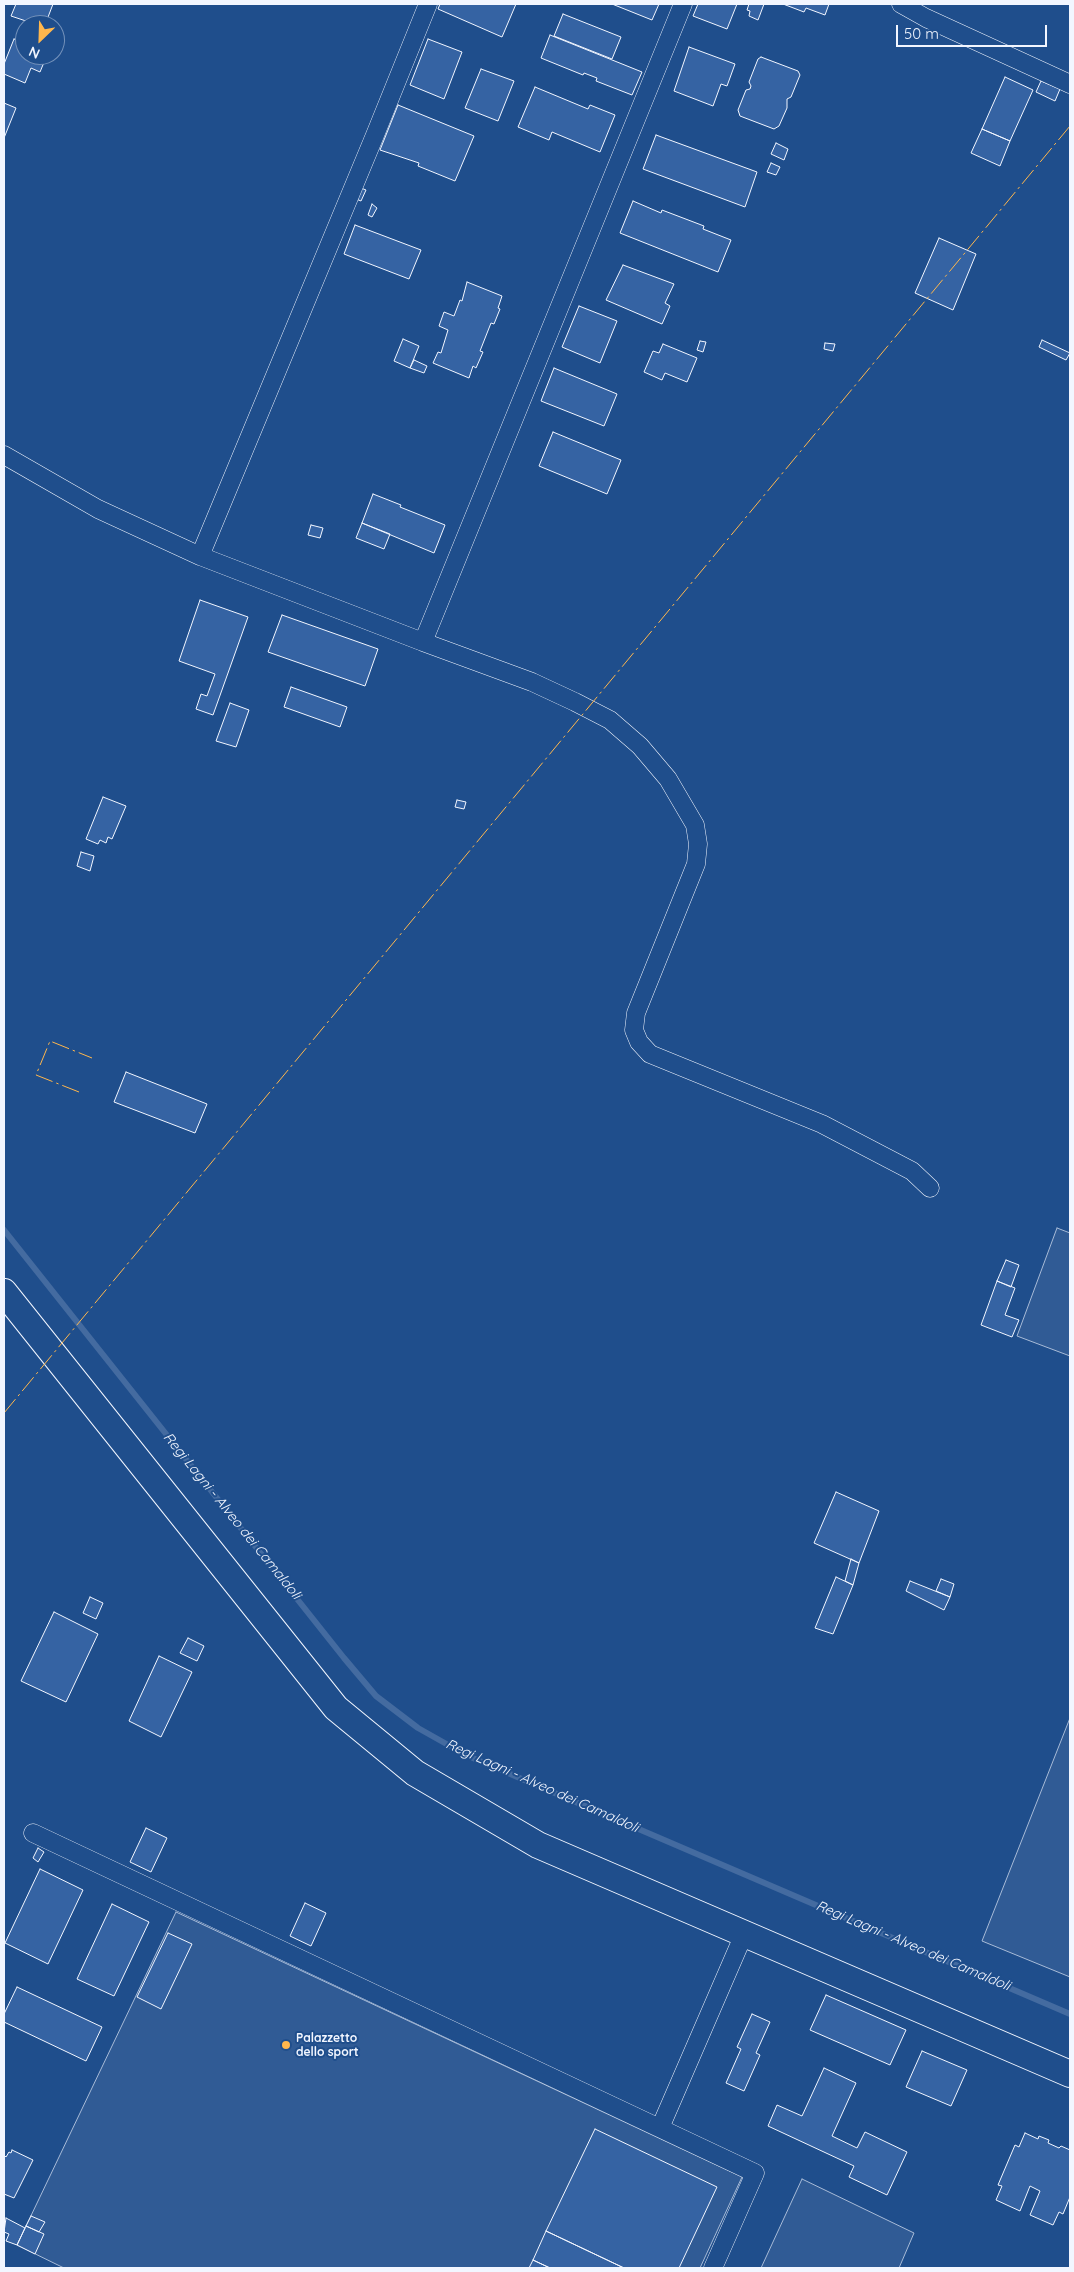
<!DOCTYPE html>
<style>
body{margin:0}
#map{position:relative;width:1074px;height:2272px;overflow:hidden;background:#1f4e8c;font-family:Quicksand,sans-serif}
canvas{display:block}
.frame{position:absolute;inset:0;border:5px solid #f2f6ff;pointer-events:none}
.north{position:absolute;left:15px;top:15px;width:50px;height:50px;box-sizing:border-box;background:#1f4e8c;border:1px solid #7391ba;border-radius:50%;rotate:204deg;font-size:14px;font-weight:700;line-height:20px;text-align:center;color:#f2f6ff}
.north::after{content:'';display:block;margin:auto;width:18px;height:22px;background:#ffb74d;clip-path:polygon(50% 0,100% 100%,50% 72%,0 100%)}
.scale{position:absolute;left:896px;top:25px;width:151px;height:22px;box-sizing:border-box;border:2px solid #f2f6ff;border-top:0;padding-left:6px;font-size:15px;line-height:18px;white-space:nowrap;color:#f2f6ff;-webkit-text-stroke:4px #1f4e8c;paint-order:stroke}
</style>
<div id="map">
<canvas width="1074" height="2272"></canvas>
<div class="frame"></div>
<div class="north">N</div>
<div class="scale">50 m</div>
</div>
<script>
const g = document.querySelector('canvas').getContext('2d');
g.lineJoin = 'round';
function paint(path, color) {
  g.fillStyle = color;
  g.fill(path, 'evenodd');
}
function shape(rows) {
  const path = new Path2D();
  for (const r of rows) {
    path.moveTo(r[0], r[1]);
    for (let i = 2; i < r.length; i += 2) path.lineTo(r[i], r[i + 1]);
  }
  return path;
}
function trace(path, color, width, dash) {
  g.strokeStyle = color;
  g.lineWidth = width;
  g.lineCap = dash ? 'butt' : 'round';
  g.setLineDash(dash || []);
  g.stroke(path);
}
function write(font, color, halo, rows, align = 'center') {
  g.font = font + ' Quicksand,sans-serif';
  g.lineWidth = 4;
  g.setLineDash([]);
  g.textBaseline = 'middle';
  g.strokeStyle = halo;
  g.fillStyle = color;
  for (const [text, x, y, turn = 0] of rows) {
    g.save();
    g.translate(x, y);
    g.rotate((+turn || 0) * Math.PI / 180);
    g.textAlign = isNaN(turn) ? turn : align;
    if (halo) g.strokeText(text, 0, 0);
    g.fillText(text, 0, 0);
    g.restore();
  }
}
const built = shape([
 [1057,1228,1070,1233,1070,1356,1017,1336,1057,1228],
 [1070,1718,1070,1977,982,1941,1070,1718],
 [176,1912,742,2177,700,2268,64,2268,17,2245,176,1912],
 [802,2179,914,2233,899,2268,761,2268,802,2179]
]);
paint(built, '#305b95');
trace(built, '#a8bbd7', 1);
trace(shape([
 [4,1230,344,1658,376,1696,418,1728,466,1755,1070,2014]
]), '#446ba0', 6);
const building = shape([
 [16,4,53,4,45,25,38,25,11,16,16,4],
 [440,4,516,4,502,37,438,9,440,4],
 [612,4,659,4,652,20,612,4],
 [698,4,737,4,727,29,693,16,698,4],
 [749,4,764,4,758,20,749,16,750,11,747,10,749,4],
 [783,4,829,4,825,15,806,8,804,12,783,4],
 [563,14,621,37,612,59,554,36,563,14],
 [550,35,642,72,632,95,596,81,597,78,584,73,583,75,541,58,550,35],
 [14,39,25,43,25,55,47,55,40,72,31,68,25,83,4,74,4,64,14,39],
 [428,39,462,52,444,99,410,85,428,39],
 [689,47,735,64,727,86,721,84,713,106,674,91,689,47],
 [761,57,798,71,800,75,791,97,787,99,787,108,779,126,774,129,740,116,738,110,746,90,750,89,751,86,749,82,758,59,761,57],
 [481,69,514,81,498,121,465,108,481,69],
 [1005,77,1033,90,1010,141,982,129,1005,77],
 [1041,81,1060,89,1055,101,1036,92,1041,81],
 [535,87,588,109,590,105,615,115,600,152,552,132,549,140,518,127,535,87],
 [4,103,16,108,4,138,4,103],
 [398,105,474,136,455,181,418,166,419,163,380,150,398,105],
 [982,129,1010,141,1000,166,971,153,982,129],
 [656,135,757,172,745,207,643,169,656,135],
 [776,143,788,149,784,160,771,154,776,143],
 [771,163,780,167,776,175,767,172,771,163],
 [361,188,366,190,361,201,356,199,361,188],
 [633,201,661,213,662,210,704,226,703,229,731,240,718,272,620,233,633,201],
 [372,204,377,208,372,217,368,215,372,204],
 [355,225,421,250,409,279,344,254,355,225],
 [939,238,976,254,953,310,915,293,939,238],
 [623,265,674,284,665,303,670,306,662,324,606,300,623,265],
 [467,282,502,296,498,308,500,309,494,324,491,323,480,351,483,352,476,368,473,366,469,378,433,363,438,352,441,353,448,330,439,326,444,312,454,316,460,300,462,301,467,282],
 [579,306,617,321,600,363,562,347,579,306],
 [403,339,419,346,410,368,394,361,403,339],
 [1042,340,1070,353,1066,360,1039,347,1042,340],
 [700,341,706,342,703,352,697,350,700,341],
 [825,343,835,344,833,351,824,349,825,343],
 [663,344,697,358,687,382,665,373,662,380,644,372,653,351,659,353,663,344],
 [414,360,427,366,424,373,410,368,414,360],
 [554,368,617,394,604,426,541,401,554,368],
 [553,432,621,460,607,494,539,466,553,432],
 [373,494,401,505,400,507,445,525,434,553,362,523,373,494],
 [362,523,390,534,384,549,356,538,362,523],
 [311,525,323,528,320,538,308,535,311,525],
 [200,600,248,617,213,715,196,709,201,694,207,696,215,674,179,661,200,600],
 [282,615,378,649,365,686,268,652,282,615],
 [291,687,347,707,340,727,284,707,291,687],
 [230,703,249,710,236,747,216,741,230,703],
 [103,797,126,806,112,839,108,837,106,843,100,840,98,844,86,839,103,797],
 [457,800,466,802,464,809,455,807,457,800],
 [81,852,94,856,90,871,77,866,81,852],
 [126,1072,207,1104,195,1133,114,1102,126,1072],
 [1006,1260,1019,1265,1011,1287,997,1281,1006,1260],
 [997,1281,1015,1288,1005,1315,1019,1320,1012,1337,981,1325,997,1281],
 [836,1492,879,1511,859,1563,814,1543,836,1492],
 [851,1559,859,1563,853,1585,845,1581,851,1559],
 [836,1577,853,1585,833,1634,815,1628,836,1577],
 [941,1579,954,1584,950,1597,936,1591,941,1579],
 [910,1581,950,1597,944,1610,906,1591,910,1581],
 [90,1597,103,1603,96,1619,83,1613,90,1597],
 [54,1612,98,1634,66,1702,21,1681,54,1612],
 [188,1638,204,1646,197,1661,180,1653,188,1638],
 [159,1656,192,1672,161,1737,129,1721,159,1656],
 [146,1828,167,1838,151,1872,130,1862,146,1828],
 [38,1848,44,1852,38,1862,33,1858,38,1848],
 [40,1869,83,1890,48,1964,5,1943,40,1869],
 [305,1903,326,1913,311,1946,290,1936,305,1903],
 [112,1904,149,1922,114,1996,77,1979,112,1904],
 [168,1933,192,1944,161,2009,137,1997,168,1933],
 [17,1987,102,2027,86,2061,4,2022,4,2014,17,1987],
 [826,1995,906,2030,890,2065,810,2030,826,1995],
 [752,2014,770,2022,756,2053,760,2055,744,2091,726,2083,741,2049,737,2047,752,2014],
 [922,2051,967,2070,951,2106,906,2087,922,2051],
 [824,2068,856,2083,832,2136,857,2148,865,2132,907,2152,887,2195,849,2177,854,2166,768,2126,777,2105,802,2116,824,2068],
 [595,2129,717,2187,679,2268,624,2268,546,2231,595,2129],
 [1025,2133,1038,2139,1039,2136,1049,2140,1048,2143,1059,2148,1061,2146,1070,2150,1070,2197,1063,2214,1059,2212,1053,2225,1030,2215,1040,2191,1030,2186,1020,2211,996,2200,1002,2186,998,2185,1015,2145,1019,2147,1025,2133],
 [12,2150,33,2160,14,2198,4,2194,4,2155,6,2157,9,2152,11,2153,12,2150],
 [31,2216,45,2222,39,2232,26,2226,31,2216],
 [6,2218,25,2228,17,2245,6,2241,9,2234,4,2232,6,2218],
 [26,2226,44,2234,35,2254,17,2245,26,2226],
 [546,2231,624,2268,550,2268,533,2260,546,2231],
 [533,2260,550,2268,529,2268,533,2260]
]);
paint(building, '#3563a3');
trace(building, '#f2f6ff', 1);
const street = shape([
 [428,4,375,135,200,556,423,642,683,4],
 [901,4,926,18,1070,84],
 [4,455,98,509,200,556],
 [423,642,532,682,575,702,610,720,640,746,668,779,695,825,698,844,696,864,636,1013,634,1030,639,1042,650,1054,822,1124,912,1171,930,1188],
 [33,1833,755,2173,713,2268],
 [660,2128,744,1934]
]);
const secondary = shape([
 [4,1292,336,1708,415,1773,538,1845,1070,2074]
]);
trace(street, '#f2f6ff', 19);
trace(secondary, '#f2f6ff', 28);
trace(street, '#1f4e8c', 18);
trace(secondary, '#1f4e8c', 26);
trace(shape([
 [79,1092,36,1075,50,1041,92,1058],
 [4,1413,1070,126]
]), '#ffb74d', 1, [18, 4, 2.5, 4]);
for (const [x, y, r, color] of [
 [286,2045,5,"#ffb74d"]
]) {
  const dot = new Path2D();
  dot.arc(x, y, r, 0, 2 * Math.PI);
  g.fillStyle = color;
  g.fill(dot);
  trace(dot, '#1f4e8c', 2);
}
write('bold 12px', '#f2f6ff', '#1f4e8c', [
 ["Palazzetto",296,2038],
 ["dello sport",296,2052]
], 'left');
write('italic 14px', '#f2f6ff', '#1f4e8c', [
 ["Regi Lagni - Alveo dei Camaldoli",232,1516,51],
 ["Regi Lagni - Alveo dei Camaldoli",542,1786,24],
 ["Regi Lagni - Alveo dei Camaldoli",913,1946,23]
]);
</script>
